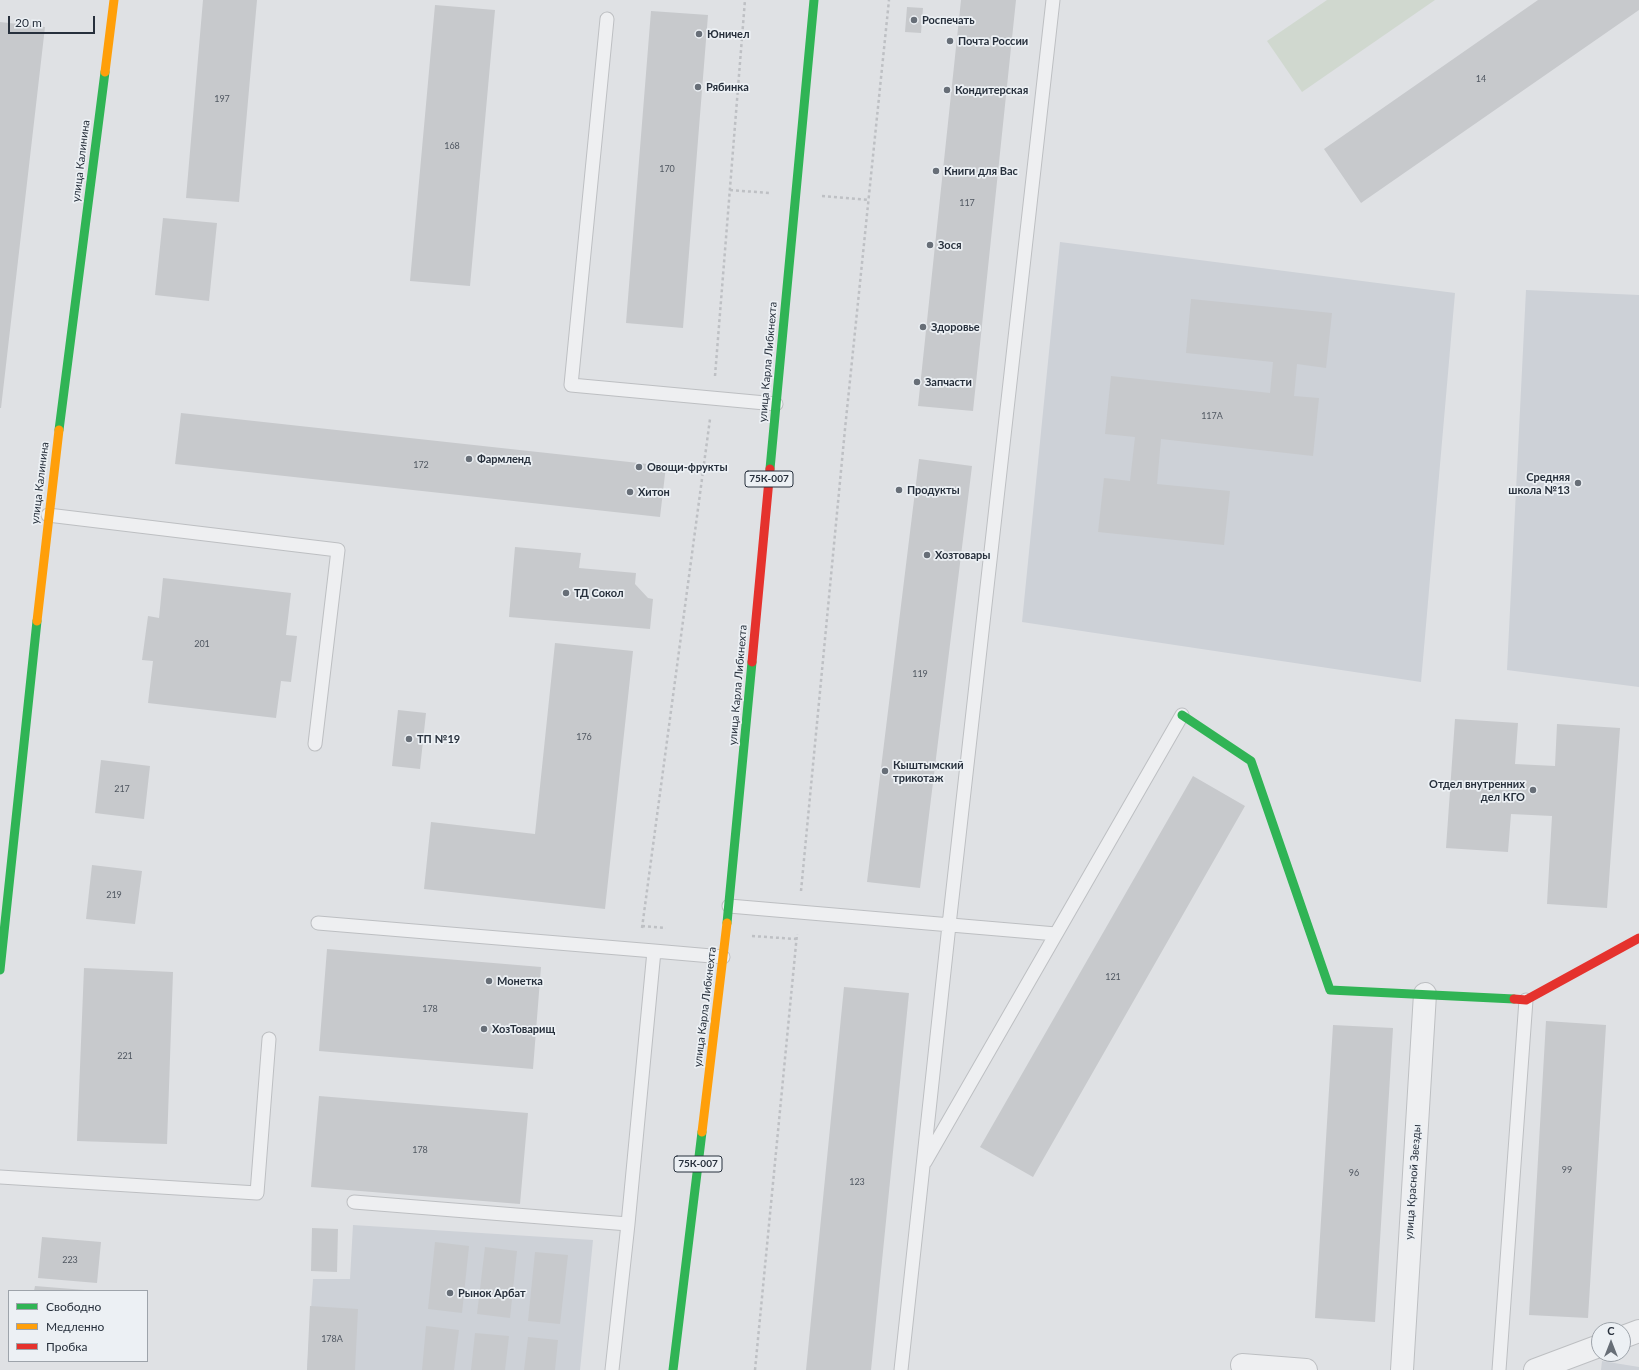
<!DOCTYPE html>
<meta charset="utf-8">
<style>
body{margin:0}
#map{position:relative;width:1639px;height:1370px;overflow:hidden;background:#dfe1e4;font-family:Lato,sans-serif}
canvas{display:block}
.legend{position:absolute;left:8px;top:1290px;width:140px;height:72px;box-sizing:border-box;background:#ecf0f4;border:1px solid #9da3aa;margin:0;padding:5px 7px;list-style:none;font-size:12px;color:#27303c}
.legend li{display:flex;align-items:center;gap:8px;height:20px}
.legend b{width:20px;border:1px solid #9da3aa}
.north{position:absolute;left:1591px;top:1322px;width:40px;height:40px;box-sizing:border-box;background:#ecf0f4;border:1px solid #9da3aa;border-radius:50%;rotate:0deg;font-size:11px;font-weight:700;line-height:16px;text-align:center;color:#27303c}
.north::after{content:'';display:block;margin:auto;width:14px;height:18px;background:#676e77;clip-path:polygon(50% 0,100% 100%,50% 72%,0 100%)}
.scale{position:absolute;left:8px;top:16px;width:87px;height:18px;box-sizing:border-box;border:2px solid #27303c;border-top:0;padding-left:5px;font-size:12px;line-height:14px;white-space:nowrap;color:#27303c;-webkit-text-stroke:3px #ecf0f4;paint-order:stroke}
</style>
<div id="map">
<canvas width="1639" height="1370"></canvas>
<ul class="legend">
<li><b style="height:5px;background:#30b455"></b>Свободно</li>
<li><b style="height:5px;background:#ff9f0a"></b>Медленно</li>
<li><b style="height:5px;background:#e5322d"></b>Пробка</li>
</ul>
<div class="north">С</div>
<div class="scale">20 m</div>
</div>
<script>
const g = document.querySelector('canvas').getContext('2d');
g.lineJoin = 'round';
function paint(path, color) {
  g.fillStyle = color;
  g.fill(path, 'evenodd');
}
function shape(rows) {
  const path = new Path2D();
  for (const r of rows) {
    path.moveTo(r[0], r[1]);
    for (let i = 2; i < r.length; i += 2) path.lineTo(r[i], r[i + 1]);
  }
  return path;
}
function trace(path, color, width, dash) {
  g.strokeStyle = color;
  g.lineWidth = width;
  g.lineCap = dash ? 'butt' : 'round';
  g.setLineDash(dash || []);
  g.stroke(path);
}
function write(font, color, halo, rows, align = 'center') {
  g.font = font + ' Lato,sans-serif';
  g.lineWidth = 3.5;
  g.setLineDash([]);
  g.textBaseline = 'middle';
  g.strokeStyle = halo;
  g.fillStyle = color;
  for (const [text, x, y, turn = 0] of rows) {
    g.save();
    g.translate(x, y);
    g.rotate((+turn || 0) * Math.PI / 180);
    g.textAlign = isNaN(turn) ? turn : align;
    if (halo) g.strokeText(text, 0, 0);
    g.fillText(text, 0, 0);
    g.restore();
  }
}
paint(shape([
 [1060,242,1455,293,1421,682,1022,622],
 [1526,290,1639,295,1639,687,1507,670],
 [353,1225,593,1240,580,1370,307,1370,313,1279,350,1279],
 [1602,1361,1639,1367,1639,1370,1601,1370]
]), '#cdd1d7');
paint(shape([
 [1327,0,1435,0,1302,92,1267,41]
]), '#d0d8cf');
paint(shape([
 [203,0,257,0,239,202,186,198],
 [961,0,1016,0,973,411,918,406],
 [1538,0,1639,0,1639,10,1361,203,1324,149],
 [435,5,495,10,470,286,410,281],
 [907,7,923,8,921,33,905,32],
 [651,11,708,15,683,328,626,323],
 [0,22,45,27,1,408,0,408],
 [163,218,217,223,209,301,155,295],
 [1191,299,1332,313,1326,368,1297,364,1294,396,1319,398,1313,456,1161,439,1157,484,1230,491,1224,545,1098,532,1104,478,1130,481,1135,437,1105,434,1111,376,1270,393,1273,362,1186,353],
 [181,413,666,466,660,517,175,464],
 [919,459,972,466,920,888,867,882],
 [515,547,581,553,579,568,636,573,635,584,648,598,653,599,650,629,509,617],
 [163,578,291,593,286,635,297,636,291,682,281,681,276,718,148,703,153,661,142,660,148,616,159,618],
 [555,643,633,651,605,909,424,889,431,822,535,834],
 [398,710,426,713,420,769,392,766],
 [1455,719,1518,723,1515,764,1555,766,1557,724,1620,728,1607,908,1547,904,1552,816,1511,814,1508,852,1446,848],
 [101,760,150,766,144,819,95,813],
 [1193,776,1245,806,1033,1177,980,1147],
 [92,865,142,871,135,924,86,919],
 [327,949,541,967,533,1069,319,1051],
 [84,968,173,972,167,1144,77,1141],
 [844,987,909,993,871,1370,806,1370],
 [1546,1021,1606,1025,1588,1318,1529,1315],
 [1333,1025,1393,1028,1375,1322,1315,1318],
 [319,1096,528,1113,520,1204,311,1187],
 [312,1228,338,1229,337,1272,311,1271],
 [42,1237,101,1242,97,1283,38,1278],
 [435,1242,469,1246,462,1313,428,1309],
 [485,1247,517,1251,510,1318,477,1314],
 [535,1252,568,1255,560,1324,528,1321],
 [35,1286,85,1290,85,1291,34,1291],
 [310,1306,358,1309,355,1370,307,1370],
 [426,1326,459,1330,454,1370,422,1370],
 [475,1333,509,1336,505,1370,471,1370],
 [528,1337,558,1340,555,1370,524,1370]
]), '#c7c9cc');
const lane = shape([
 [607,19,571,385,776,404],
 [48,515,338,550,315,744],
 [729,906,1056,934],
 [318,923,654,951],
 [925,1162,1182,715],
 [0,1177,257,1193,269,1039],
 [354,1202,628,1224],
 [612,1370,628,1224,654,951,723,957],
 [901,1370,949,925,1053,0],
 [1499,1370,1526,1000]
]);
const street = shape([
 [1623,1337,1639,1331],
 [1242,1365,1306,1370],
 [1402,1370,1425,994],
 [1535,1370,1599,1346]
]);
trace(lane, '#bdbfc2', 15);
trace(street, '#bdbfc2', 24);
trace(shape([
 [730,190,769,193],
 [822,196,869,200],
 [715,376,745,0],
 [801,891,845,429,889,0],
 [642,926,666,928],
 [642,928,710,419],
 [752,936,796,939],
 [755,1370,797,934]
]), '#bec0c4', 2.5, [3, 3]);
trace(lane, '#eeeff1', 13);
trace(street, '#eeeff1', 22);
trace(shape([
 [59,430,105,72],
 [770,469,814,0],
 [1182,715,1251,761,1330,990,1514,999],
 [727,923,752,662],
 [0,970,37,621],
 [673,1370,702,1132]
]), '#30b455', 9);
trace(shape([
 [105,72,114,0],
 [37,621,59,430],
 [702,1132,727,923]
]), '#ff9f0a', 9);
trace(shape([
 [752,662,770,469],
 [1514,999,1526,1000,1639,938]
]), '#e5322d', 9);
for (const [x, y, r, color] of [
 [914,20,4,"#676e77"],
 [699,34,4,"#676e77"],
 [950,41,4,"#676e77"],
 [698,87,4,"#676e77"],
 [947,90,4,"#676e77"],
 [936,171,4,"#676e77"],
 [930,245,4,"#676e77"],
 [923,327,4,"#676e77"],
 [917,382,4,"#676e77"],
 [469,459,4,"#676e77"],
 [639,467,4,"#676e77"],
 [1578,483,4,"#676e77"],
 [899,490,4,"#676e77"],
 [630,492,4,"#676e77"],
 [927,555,4,"#676e77"],
 [566,593,4,"#676e77"],
 [409,739,4,"#676e77"],
 [885,771,4,"#676e77"],
 [1533,790,4,"#676e77"],
 [489,981,4,"#676e77"],
 [484,1029,4,"#676e77"],
 [450,1293,4,"#676e77"]
]) {
  const dot = new Path2D();
  dot.arc(x, y, r, 0, 2 * Math.PI);
  g.fillStyle = color;
  g.fill(dot);
  trace(dot, '#ecf0f4', 1.5);
}
write('9px', '#505761', null, [
 ["14",1481,79],
 ["197",222,99],
 ["168",452,146],
 ["170",667,169],
 ["117",967,203],
 ["117А",1212,416],
 ["172",421,465],
 ["201",202,644],
 ["119",920,674],
 ["176",584,737],
 ["217",122,789],
 ["219",114,895],
 ["121",1113,977],
 ["178",430,1009],
 ["221",125,1056],
 ["178",420,1150],
 ["99",1567,1170],
 ["96",1354,1173],
 ["123",857,1182],
 ["223",70,1260],
 ["178А",332,1339]
]);
for (const [x, y, w] of [
 [769,479,48],
 [698,1164,48]
]) {
  const box = new Path2D();
  box.roundRect(x - w / 2, y - 8, w, 16, 3);
  g.fillStyle = '#ecf0f4';
  g.fill(box);
  trace(box, '#27303c', 1);
}
write('bold 10px', '#27303c', null, [
 ["75К-007",769,479],
 ["75К-007",698,1164]
]);
write('bold 11px', '#27303c', '#ecf0f4', [
 ["Роспечать",922,20],
 ["Юничел",707,34],
 ["Почта России",958,41],
 ["Рябинка",706,87],
 ["Кондитерская",955,90],
 ["Книги для Вас",944,171],
 ["Зося",938,245],
 ["Здоровье",931,327],
 ["Запчасти",925,382],
 ["Фармленд",477,459],
 ["Овощи-фрукты",647,467],
 ["Средняя",1570,477,"right"],
 ["школа №13",1570,490,"right"],
 ["Продукты",907,490],
 ["Хитон",638,492],
 ["Хозтовары",935,555],
 ["ТД Сокол",574,593],
 ["ТП №19",417,739],
 ["Кыштымский",893,765],
 ["трикотаж",893,778],
 ["Отдел внутренних",1525,784,"right"],
 ["дел КГО",1525,797,"right"],
 ["Монетка",497,981],
 ["ХозТоварищ",492,1029],
 ["Рынок Арбат",458,1293]
], 'left');
write('11px', '#27303c', '#ecf0f4', [
 ["улица Калинина",81,161,-83],
 ["улица Карла Либкнехта",768,362,-85],
 ["улица Калинина",40,483,-83],
 ["улица Карла Либкнехта",738,685,-85],
 ["улица Карла Либкнехта",705,1007,-83],
 ["улица Красной Звезды",1413,1182,-86]
]);
</script>
